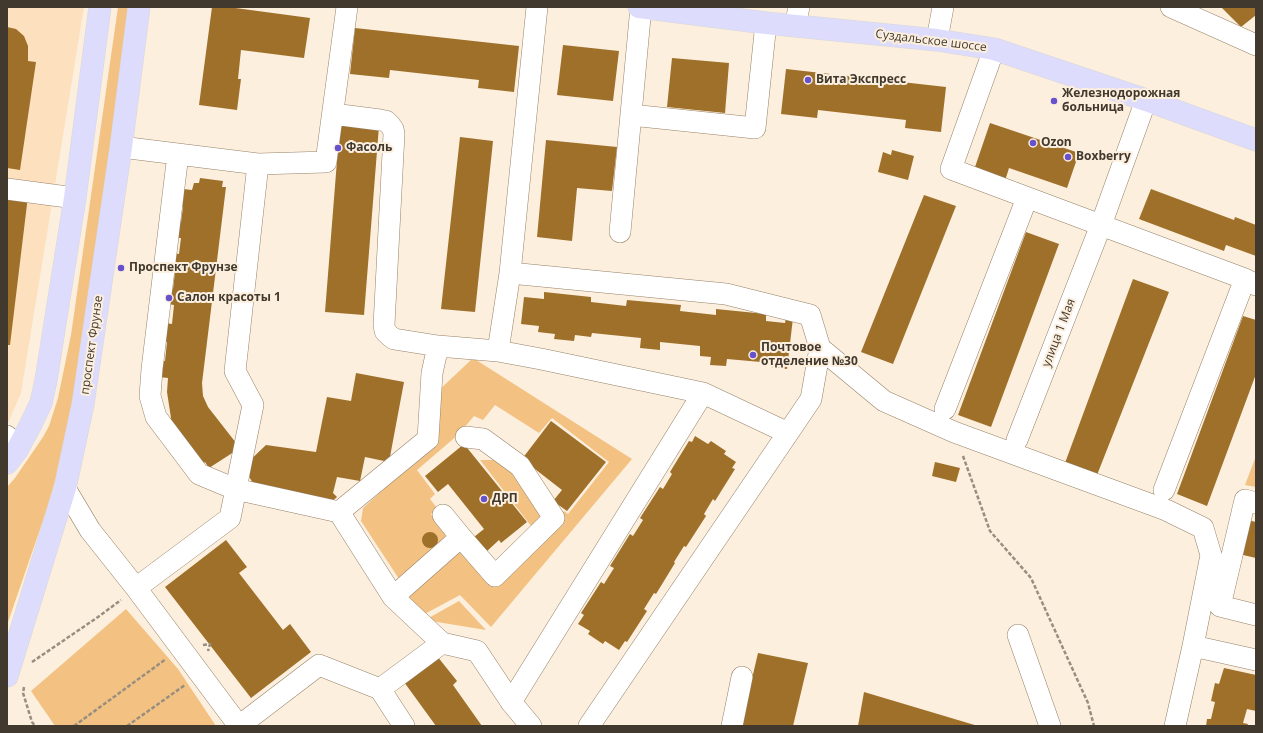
<!DOCTYPE html>
<meta charset="utf-8">
<style>
body{margin:0}
#map{position:relative;width:1263px;height:733px;overflow:hidden;background:#fcefde;font-family:"Open Sans",sans-serif}
canvas{display:block}
.frame{position:absolute;inset:0;border:8px solid #42392e;pointer-events:none}
</style>
<div id="map">
<canvas width="1263" height="733"></canvas>
<div class="frame"></div>
</div>
<script>
const g = document.querySelector('canvas').getContext('2d');
g.lineJoin = 'round';
function paint(path, color) {
  g.fillStyle = color;
  g.fill(path, 'evenodd');
}
function shape(rows) {
  const path = new Path2D();
  for (const r of rows) {
    if (r.length === 3) {
      path.moveTo(r[0] + r[2], r[1]);
      path.arc(r[0], r[1], r[2], 0, 2 * Math.PI);
      continue;
    }
    path.moveTo(r[0], r[1]);
    for (let i = 2; i < r.length; i += 2) path.lineTo(r[i], r[i + 1]);
  }
  return path;
}
function trace(path, color, width, dash) {
  g.strokeStyle = color;
  g.lineWidth = width;
  g.lineCap = dash ? 'butt' : 'round';
  g.setLineDash(dash || []);
  g.stroke(path);
}
function write(font, color, halo, rows, align = 'center') {
  g.font = font + ' "Open Sans",sans-serif';
  g.lineWidth = 4;
  g.setLineDash([]);
  g.textBaseline = 'middle';
  g.strokeStyle = halo;
  g.fillStyle = color;
  for (const [text, x, y, turn = 0] of rows) {
    g.save();
    g.translate(x, y);
    g.rotate((+turn || 0) * Math.PI / 180);
    g.textAlign = isNaN(turn) ? turn : align;
    if (halo) g.strokeText(text, 0, 0);
    g.fillText(text, 0, 0);
    g.restore();
  }
}
paint(shape([
 [7,7,84,7,21,393,7,425]
]), '#fde1bf');
paint(shape([
 [118,7,129,7,75,402,66,444,46,512,7,625,7,487,15,478,43,437,49,426,58,398,71,335],
 [473,358,632,459,491,627,460,595,421,616,406,591,457,547,495,583,564,511,568,514,609,462,552,418,539,433,495,405,483,420,474,416,459,434,417,470,435,494,430,499,437,508,431,514,446,535,403,585,361,521,363,508,437,441,436,393],
 [1256,456,1256,487,1245,485],
 [480,460,507,460,548,520,535,531],
 [459,601,486,630,425,620],
 [126,609,178,669,216,726,55,726,31,691]
]), '#f3c282');
paint(shape([
 [212,7,228,7,310,18,304,58,241,50,238,79,241,79,237,110,199,105],
 [1221,7,1256,7,1256,15,1241,27],
 [7,27,16,29,24,36,28,46,28,61,36,62,20,170,7,168],
 [355,28,519,46,514,92,478,88,479,80,390,70,389,78,350,74],
 [563,45,619,51,613,101,557,95],
 [672,58,729,63,725,113,667,107],
 [786,69,946,87,941,132,905,128,906,120,818,110,817,118,781,114],
 [340,123,379,126,364,315,325,312],
 [990,123,1079,153,1067,188,1009,168,1005,181,974,170],
 [460,137,493,141,475,312,441,309],
 [546,140,617,147,612,191,577,188,572,241,537,237],
 [892,150,914,156,908,180,878,172,883,152,891,155],
 [200,178,223,181,222,187,226,187,202,383,203,396,208,407,240,448,209,468,205,462,200,466,168,420,171,418,167,392,168,378,159,377,161,360,165,361,167,342,163,341,165,323,172,324,174,305,168,304,170,289,173,289,175,272,172,272,174,253,179,254,181,238,175,238,178,222,181,222,183,207,180,206,183,189,192,190,194,183,199,183],
 [1151,189,1234,220,1235,217,1256,225,1256,256,1226,245,1224,251,1139,219],
 [7,193,28,196,10,345,7,345],
 [924,195,956,206,893,364,861,352],
 [1026,232,1059,244,991,427,958,415],
 [1133,279,1169,292,1097,475,1065,463],
 [544,292,591,297,591,302,626,306,627,300,681,305,680,311,716,315,716,309,766,314,766,321,785,323,786,317,793,318,787,369,771,367,772,363,727,359,726,366,710,365,711,357,700,356,700,346,660,342,660,350,640,348,641,338,592,333,591,337,575,335,574,341,554,339,555,334,538,332,539,326,521,324,524,297,544,299],
 [1243,316,1256,320,1256,374,1207,506,1177,494],
 [356,373,404,382,389,462,365,457,360,481,337,477,333,493,337,497,329,504,256,488,243,467,266,445,316,452,327,397,351,401],
 [551,421,606,462,567,511,553,501,562,490,522,459],
 [695,436,708,444,711,441,726,451,724,454,736,462,732,468,735,469,715,501,713,499,704,514,706,516,686,547,684,546,674,562,675,563,656,594,654,593,644,609,647,611,627,642,625,641,619,650,605,641,603,644,588,634,590,631,578,624,584,615,581,613,601,582,604,584,614,568,610,566,630,534,633,536,643,520,640,518,660,487,663,489,672,474,670,472,689,441,692,442],
 [464,444,527,522,501,543,499,540,486,552,474,537,484,529,448,484,438,492,425,476],
 [935,462,960,468,956,482,932,476],
 [1247,520,1256,522,1256,558,1239,554],
 [430,540,8],
 [226,540,247,567,239,573,283,630,290,624,311,652,251,698,165,587],
 [758,653,808,663,793,726,741,726],
 [437,656,457,681,453,685,482,726,436,726,404,682],
 [1224,668,1256,675,1256,711,1247,709,1243,723,1248,724,1247,726,1206,726,1207,719,1211,719,1215,702,1211,701,1215,683,1219,684],
 [864,692,978,726,858,726]
]), '#9f702a');
const minor = shape([
 [1171,7,1256,45],
 [795,26,799,7],
 [937,40,943,7],
 [994,49,951,169,1245,279,1256,285],
 [333,114,380,120,386,121,390,125,393,129,394,134,384,325,385,331,390,336,394,339,438,346],
 [631,115,755,128,766,23],
 [121,147,258,164,235,371,253,405,230,518,136,588],
 [178,154,152,369,150,396,156,417,199,474,235,489,339,512],
 [258,164,326,162,347,7],
 [7,189,75,198],
 [620,232,641,7],
 [820,348,884,401,954,432,1166,510,1203,528,1211,555,1193,646],
 [498,351,510,273],
 [945,409,1027,198],
 [7,436,17,450],
 [1017,440,1101,225,1146,100],
 [65,488,90,530,136,588,239,726],
 [1164,490,1245,279],
 [1256,503,1245,500,1220,606,1256,615],
 [339,512,428,439,432,373,438,346,498,351,541,359,703,393,788,433,811,399,820,348,810,315,726,294,510,273,537,7],
 [339,512,393,597,442,643,477,651,511,702,531,726],
 [443,515,461,537],
 [393,597,461,537,495,576,554,518,520,466,483,439,466,437],
 [1018,635,1050,726],
 [380,689,442,643],
 [511,702,703,393],
 [239,726,319,665,380,689,404,726],
 [589,726,788,433],
 [732,726,742,677],
 [1175,726,1193,646,1256,660]
]);
const major = shape([
 [639,7,766,23,937,40,994,49,1146,100,1256,140],
 [7,463,17,450,30,426,41,403,46,380,75,198,100,7],
 [7,676,65,488,83,404,121,147,139,7]
]);
trace(minor, '#968268', 22);
trace(major, '#d9d7d5', 23);
trace(shape([
 [963,456,990,531,1031,578,1088,703,1094,726],
 [203,645,210,644,208,651],
 [32,662,98,617,121,600],
 [24,687,23,693,32,722,35,726],
 [74,726,166,659],
 [127,726,185,685]
]), '#988e80', 2.5, [4, 2]);
trace(minor, '#fff', 21);
trace(major, '#dddcfc', 22);
for (const [x, y, r, color] of [
 [808,80,4,"#6752cb"],
 [1054,101,4,"#6752cb"],
 [1033,143,4,"#6752cb"],
 [338,148,4,"#6752cb"],
 [1068,157,4,"#6752cb"],
 [121,268,4,"#6752cb"],
 [169,298,4,"#6752cb"],
 [753,355,4,"#6752cb"],
 [484,499,4,"#6752cb"]
]) {
  const dot = new Path2D();
  dot.arc(x, y, r, 0, 2 * Math.PI);
  g.fillStyle = color;
  g.fill(dot);
  trace(dot, '#fcefde', 1.5);
}
write('12px', '#42392e', '#fcefde', [
 ["Суздальское шоссе",931,41,7],
 ["улица 1 Мая",1059,333,-69],
 ["проспект Фрунзе",92,345,-82]
]);
write('bold 12px', '#42392e', '#fcefde', [
 ["Вита Экспресс",816,80],
 ["Железнодорожная",1062,94],
 ["больница",1062,108],
 ["Ozon",1041,143],
 ["Фасоль",346,148],
 ["Boxberry",1076,157],
 ["Проспект Фрунзе",129,268],
 ["Салон красоты 1",177,298],
 ["Почтовое",761,348],
 ["отделение №30",761,362],
 ["ДРП",492,499]
], 'left');
</script>
